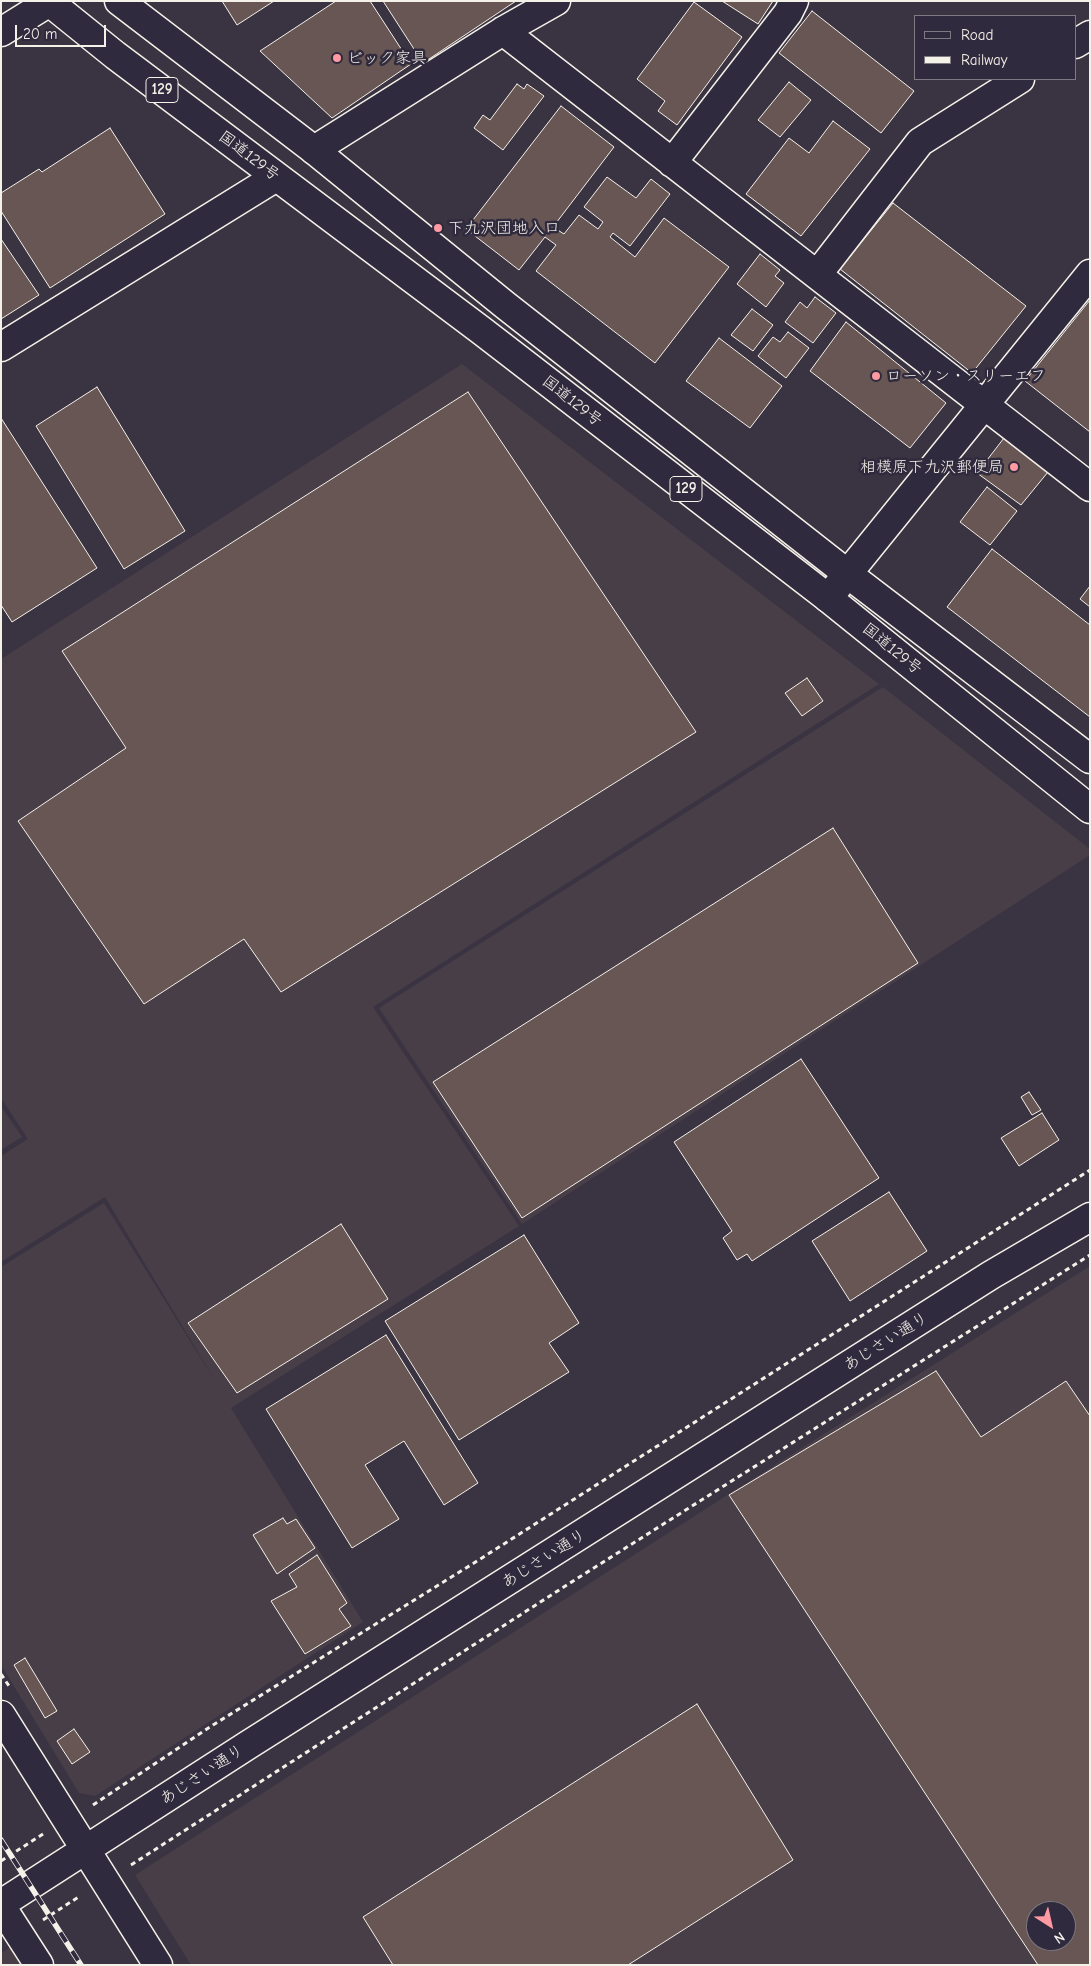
<!DOCTYPE html>
<meta charset="utf-8">
<style>
body{margin:0}
#map{position:relative;width:1091px;height:1966px;overflow:hidden;background:#3a3342;font-family:"Comic Neue",sans-serif}
canvas{display:block}
.frame{position:absolute;inset:0;border:2px solid #f4f1e8;pointer-events:none}
.legend{position:absolute;left:914px;top:15px;width:162px;height:65px;box-sizing:border-box;background:#2f2a3d;border:1px solid #7e7a81;margin:0;padding:6px 9px;list-style:none;font-size:15px;color:#f4f1e8}
.legend li{display:flex;align-items:center;gap:10px;height:25px}
.legend b{width:25px;border:1px solid #7e7a81}
.north{position:absolute;left:1026px;top:1901px;width:50px;height:50px;box-sizing:border-box;background:#2f2a3d;border:1px solid #7e7a81;border-radius:50%;rotate:145deg;font-size:14px;font-weight:700;line-height:20px;text-align:center;color:#f4f1e8}
.north::after{content:'';display:block;margin:auto;width:18px;height:22px;background:#ff9aa2;clip-path:polygon(50% 0,100% 100%,50% 72%,0 100%)}
.scale{position:absolute;left:15px;top:25px;width:91px;height:22px;box-sizing:border-box;border:2px solid #f4f1e8;border-top:0;padding-left:6px;font-size:15px;line-height:18px;white-space:nowrap;color:#f4f1e8;-webkit-text-stroke:4px #2f2a3d;paint-order:stroke}
</style>
<div id="map">
<canvas width="1091" height="1966"></canvas>
<div class="frame"></div>
<ul class="legend">
<li><b style="height:6px;background:#2f2a3d"></b>Road</li>
<li><b style="height:6px;background:#f4f1e8"></b>Railway</li>
</ul>
<div class="north">N</div>
<div class="scale">20 m</div>
</div>
<script>
const g = document.querySelector('canvas').getContext('2d');
g.lineJoin = 'round';
function paint(path, color) {
  g.fillStyle = color;
  g.fill(path, 'evenodd');
}
function shape(rows) {
  const path = new Path2D();
  for (const r of rows) {
    path.moveTo(r[0], r[1]);
    for (let i = 2; i < r.length; i += 2) path.lineTo(r[i], r[i + 1]);
  }
  return path;
}
function trace(path, color, width, dash) {
  g.strokeStyle = color;
  g.lineWidth = width;
  g.lineCap = dash ? 'butt' : 'round';
  g.setLineDash(dash || []);
  g.stroke(path);
}
function write(font, color, halo, rows, align = 'center') {
  g.font = font + ' "Comic Neue","Klee One",sans-serif';
  g.lineWidth = 5;
  g.setLineDash([]);
  g.textBaseline = 'middle';
  g.strokeStyle = halo;
  g.fillStyle = color;
  for (const [text, x, y, turn = 0] of rows) {
    g.save();
    g.translate(x, y);
    g.rotate((+turn || 0) * Math.PI / 180);
    g.textAlign = isNaN(turn) ? turn : align;
    if (halo) g.strokeText(text, 0, 0);
    g.fillText(text, 0, 0);
    g.restore();
  }
}
paint(shape([
 [462,364,879,684,373,1007,519,1226,231,1408,363,1622,95,1796,79,1793,1,1665,1,1267,104,1203,217,1384,105,1197,1,1262,1,1156,28,1139,1,1098,1,659],
 [883,687,1090,849,1090,855,522,1224,379,1008],
 [1,1106,22,1137,1,1150],
 [1090,1266,1090,1965,191,1965,135,1875,732,1492],
 [1036,1911,1066,1911,1066,1941,1036,1941],
 [16,1944,29,1965,1,1965,1,1953]
]), '#483e48');
const building = shape([
 [222,1,274,1,237,25,222,1],
 [336,1,370,1,411,64,332,118,260,51,336,1],
 [383,1,516,1,423,63,383,1],
 [722,1,773,1,758,24,722,1],
 [694,2,742,37,677,125,658,111,665,101,637,79,694,2],
 [812,11,914,91,881,133,779,53,812,11],
 [789,82,811,100,780,137,758,120,789,82],
 [517,84,524,89,527,84,544,96,503,150,474,128,483,115,490,120,517,84],
 [561,106,614,147,553,227,564,234,579,215,598,229,603,222,584,207,607,177,636,198,651,179,670,194,630,246,613,233,610,237,635,257,664,218,729,267,655,363,536,271,556,245,545,237,519,270,466,229,561,106],
 [833,121,870,149,801,236,746,194,789,138,809,153,833,121],
 [110,128,165,214,50,288,1,211,1,193,39,169,42,172,110,128],
 [893,203,1026,306,972,373,840,269,893,203],
 [1,239,39,295,1,319,1,239],
 [760,254,780,270,775,276,784,283,766,307,737,284,760,254],
 [815,297,836,313,813,343,785,322,800,302,807,308,815,297],
 [1090,300,1090,432,1025,381,1090,300],
 [752,309,773,325,753,351,731,335,752,309],
 [846,322,946,403,910,448,810,371,846,322],
 [788,332,809,348,786,378,758,356,773,337,780,342,788,332],
 [719,338,782,386,750,428,686,381,719,338],
 [97,387,185,531,124,569,36,426,97,387],
 [468,392,696,732,281,992,244,939,144,1004,18,821,126,748,62,651,468,392],
 [1,418,97,568,12,622,1,605,1,418],
 [1004,438,1048,472,1021,505,977,473,1004,438],
 [987,487,1017,511,990,545,960,522,987,487],
 [992,549,1090,625,1090,717,947,607,992,549],
 [1090,586,1090,607,1080,599,1090,586],
 [807,678,823,701,802,716,785,693,807,678],
 [833,828,918,963,522,1218,433,1082,833,828],
 [801,1059,879,1178,752,1261,747,1254,737,1260,723,1238,732,1231,674,1142,801,1059],
 [1029,1092,1041,1110,1032,1115,1021,1097,1029,1092],
 [1042,1113,1059,1140,1019,1166,1001,1138,1042,1113],
 [889,1192,927,1251,850,1301,812,1241,889,1192],
 [341,1224,388,1299,237,1393,188,1323,341,1224],
 [524,1235,579,1323,549,1343,569,1372,459,1440,385,1321,524,1235],
 [386,1335,478,1483,444,1505,404,1441,365,1465,399,1519,352,1548,266,1409,386,1335],
 [936,1371,981,1437,1066,1381,1090,1416,1090,1965,1038,1965,729,1495,936,1371],
 [1036,1911,1066,1911,1066,1941,1036,1941,1036,1911],
 [283,1518,287,1524,296,1519,315,1548,277,1574,253,1535,283,1518],
 [317,1555,347,1603,339,1609,351,1626,305,1654,271,1601,297,1587,289,1574,317,1555],
 [25,1658,57,1711,45,1718,14,1665,25,1658],
 [697,1704,793,1860,628,1965,393,1965,363,1917,697,1704],
 [74,1729,90,1752,72,1764,57,1741,74,1729]
]);
paint(building, '#685655');
trace(building, '#f4f1e8', 1);
const minor = shape([
 [503,31,1090,487],
 [1,32,51,1],
 [1075,44,1090,35],
 [314,150,503,31,556,1],
 [672,163,788,13,794,1],
 [817,275,920,142,1020,79],
 [1,347,276,177],
 [828,598,1090,274],
 [1,1715,158,1965],
 [1,1904,248,1745,991,1275,1090,1217],
 [1,1906,39,1965]
]);
const highway = shape([
 [48,1,115,55,482,331,828,598,1090,809],
 [119,1,314,150,505,305,849,575,1090,759]
]);
trace(minor, '#f4f1e8', 31);
trace(highway, '#f4f1e8', 31);
trace(shape([
 [1,1674,9,1686],
 [93,1805,213,1725,474,1563,1090,1170],
 [1,1861,43,1834],
 [131,1865,570,1583,1090,1255],
 [43,1920,80,1896]
]), '#f4f1e8', 3, [5, 4]);
trace(minor, '#2f2a3d', 28);
trace(highway, '#2f2a3d', 28);
const rail = shape([
 [1,1840,81,1965]
]);
trace(rail, '#f4f1e8', 5.5);
trace(rail, '#2f2a3d', 4, [11]);
for (const [x, y, r, color] of [
 [337,58,5,"#ff9aa2"],
 [438,228,5,"#ff9aa2"],
 [876,376,5,"#ff9aa2"],
 [1014,467,5,"#ff9aa2"]
]) {
  const dot = new Path2D();
  dot.arc(x, y, r, 0, 2 * Math.PI);
  g.fillStyle = color;
  g.fill(dot);
  trace(dot, '#2f2a3d', 2);
}
for (const [x, y, w] of [
 [162,90,32],
 [686,489,32]
]) {
  const box = new Path2D();
  box.roundRect(x - w / 2, y - 12.5, w, 25, 4);
  g.fillStyle = '#2f2a3d';
  g.fill(box);
  trace(box, '#f4f1e8', 1);
}
write('bold 15px', '#f4f1e8', null, [
 ["129",162,90],
 ["129",686,489]
]);
write('16px', '#f4f1e8', '#2f2a3d', [
 ["ビック家具",347,58],
 ["下九沢団地入口",448,228],
 ["ローソン・スリーエフ",886,376],
 ["相模原下九沢郵便局",1004,467,"right"]
], 'left');
write('16px', '#f4f1e8', '#2f2a3d', [
 ["国道129号",249,156,37],
 ["国道129号",572,401,38],
 ["国道129号",892,649,39],
 ["あじさい通り",886,1342,-32],
 ["あじさい通り",544,1559,-32],
 ["あじさい通り",202,1775,-33]
]);
</script>
